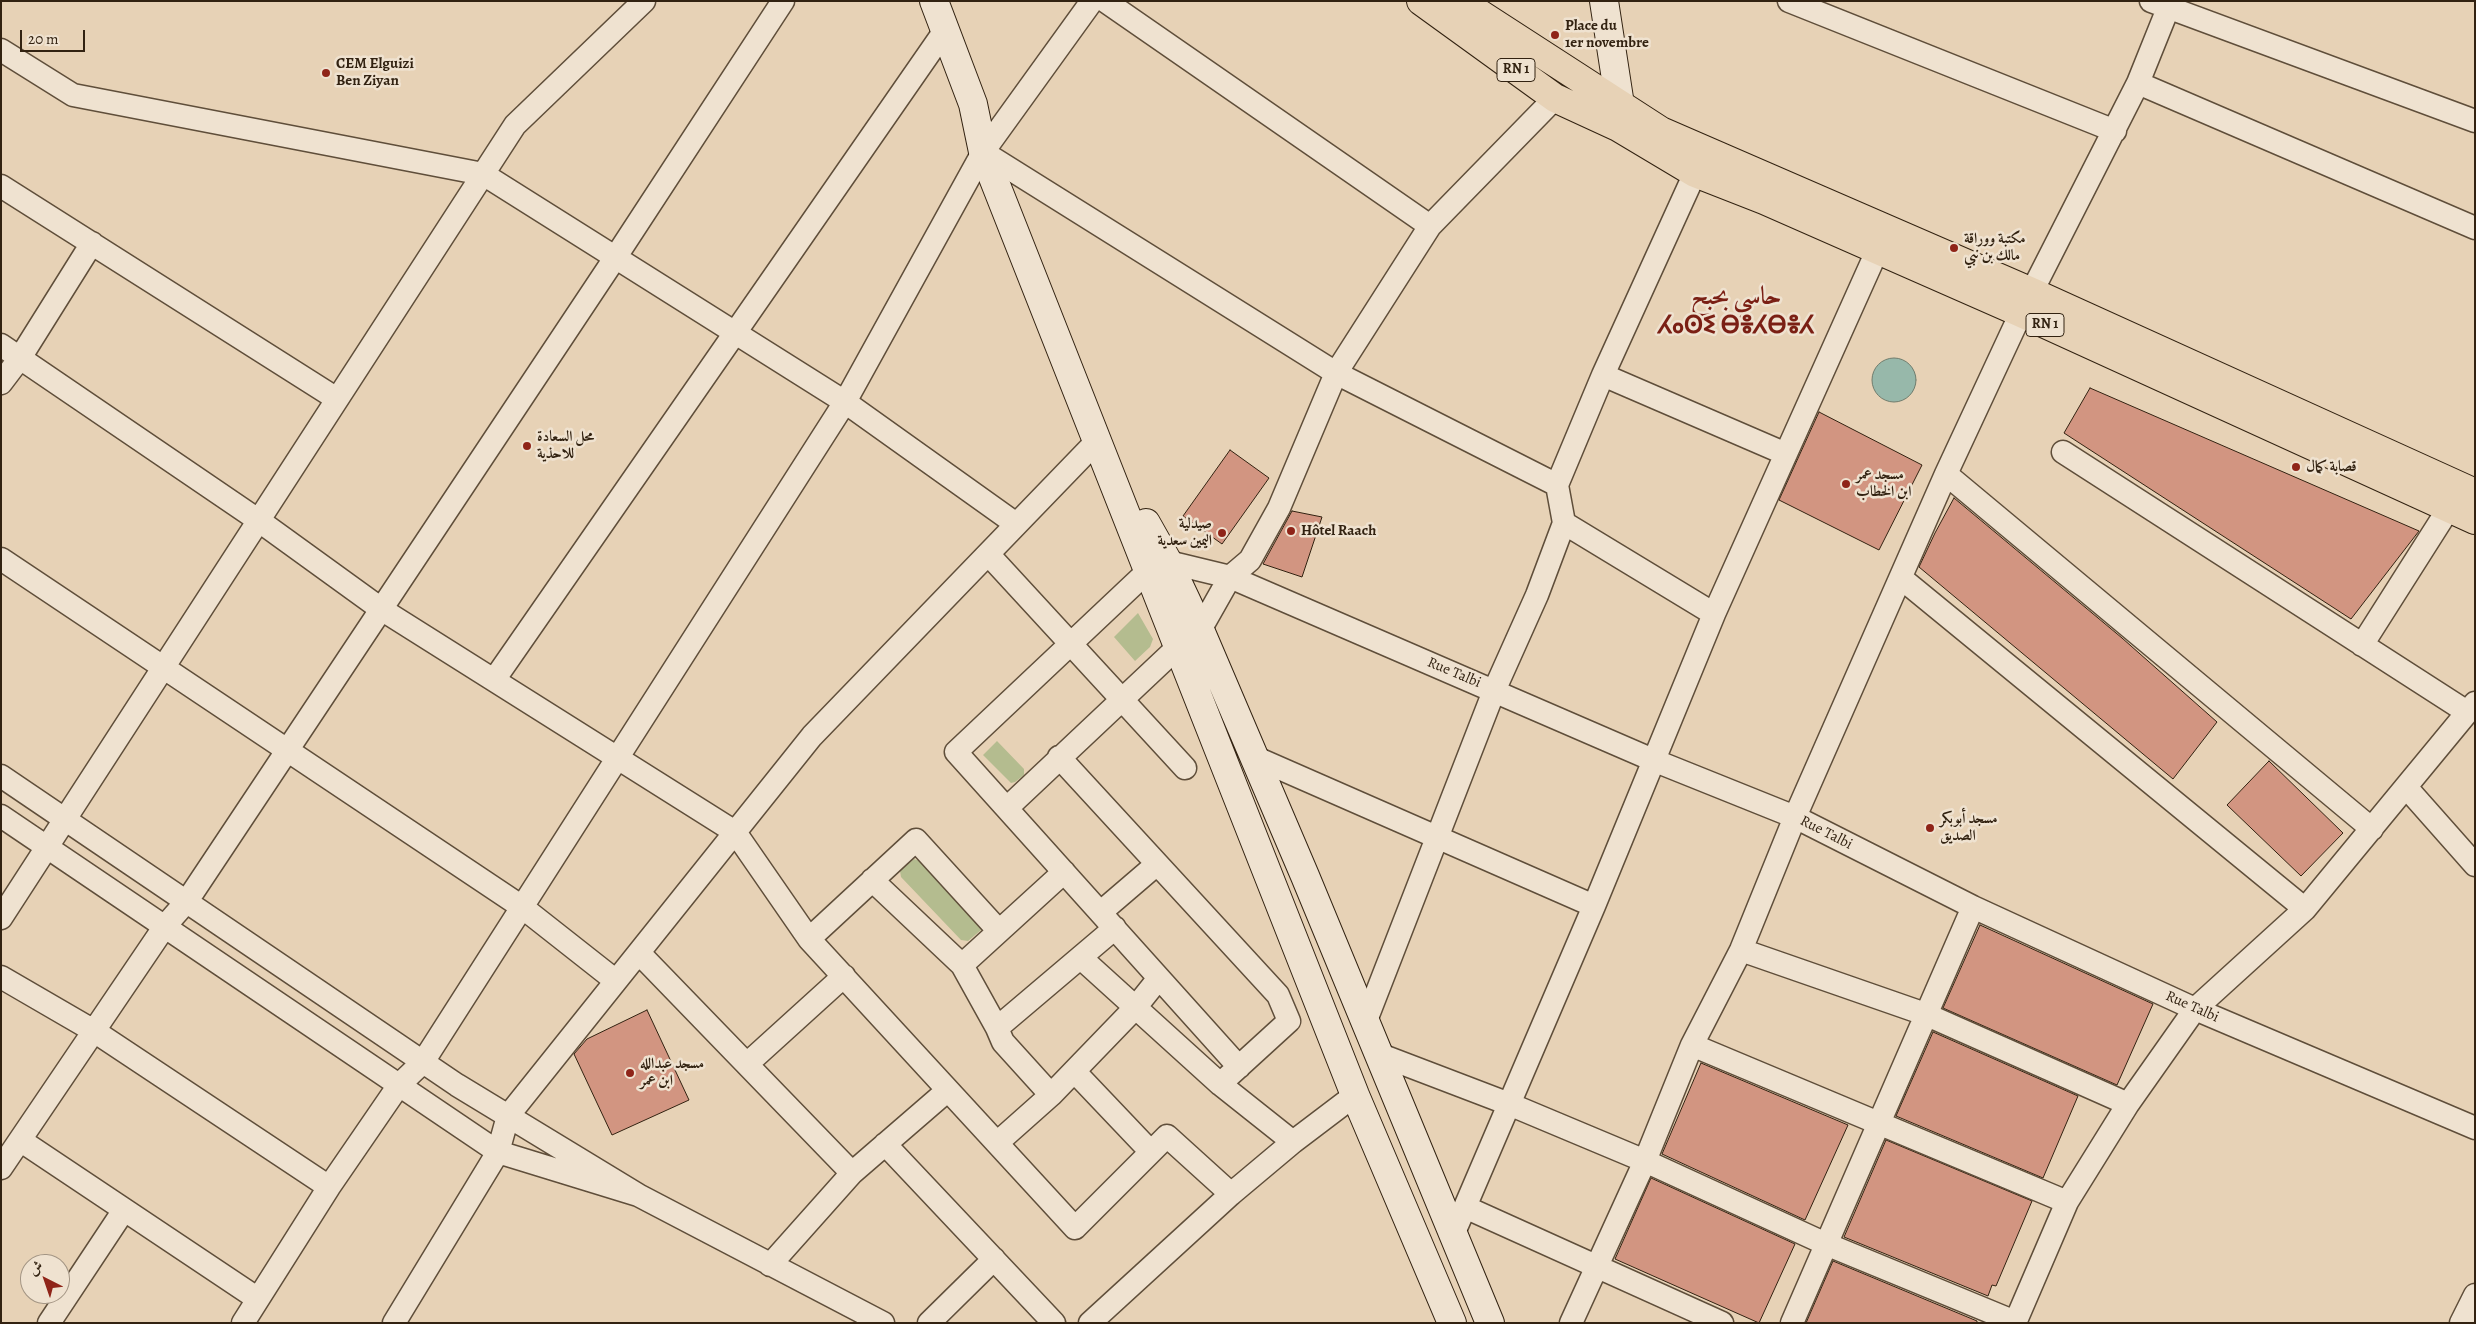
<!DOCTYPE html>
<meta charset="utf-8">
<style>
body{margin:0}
#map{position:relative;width:2476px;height:1324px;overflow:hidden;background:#e7d2b6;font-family:Alegreya,Amiri,serif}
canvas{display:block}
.frame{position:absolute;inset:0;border:2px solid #322211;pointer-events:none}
.north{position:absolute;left:20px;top:1254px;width:50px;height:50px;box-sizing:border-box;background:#efe2d0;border:1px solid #a39584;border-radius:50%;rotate:319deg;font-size:14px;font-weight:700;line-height:20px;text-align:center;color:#322211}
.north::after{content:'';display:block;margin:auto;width:18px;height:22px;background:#8f2418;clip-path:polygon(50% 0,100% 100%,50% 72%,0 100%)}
.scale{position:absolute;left:20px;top:30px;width:65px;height:22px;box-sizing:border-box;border:2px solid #322211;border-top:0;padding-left:6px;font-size:15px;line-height:18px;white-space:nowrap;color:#322211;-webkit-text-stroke:4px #efe2d0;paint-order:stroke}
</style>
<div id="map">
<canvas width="2476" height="1324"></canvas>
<div class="frame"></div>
<div class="north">ش</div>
<div class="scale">20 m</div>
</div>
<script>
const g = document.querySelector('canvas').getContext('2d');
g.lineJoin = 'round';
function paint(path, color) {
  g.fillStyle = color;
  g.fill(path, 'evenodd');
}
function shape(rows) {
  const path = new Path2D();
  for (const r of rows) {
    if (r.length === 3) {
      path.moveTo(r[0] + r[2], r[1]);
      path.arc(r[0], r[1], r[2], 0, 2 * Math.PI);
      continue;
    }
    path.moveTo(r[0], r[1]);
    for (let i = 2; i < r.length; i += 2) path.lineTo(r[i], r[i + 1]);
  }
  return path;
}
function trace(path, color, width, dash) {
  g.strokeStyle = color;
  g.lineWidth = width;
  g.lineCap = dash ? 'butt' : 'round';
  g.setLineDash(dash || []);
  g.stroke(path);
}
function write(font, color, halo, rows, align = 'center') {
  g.font = font + ' Alegreya,Amiri,"Noto Sans Tifinagh",serif';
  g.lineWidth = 5;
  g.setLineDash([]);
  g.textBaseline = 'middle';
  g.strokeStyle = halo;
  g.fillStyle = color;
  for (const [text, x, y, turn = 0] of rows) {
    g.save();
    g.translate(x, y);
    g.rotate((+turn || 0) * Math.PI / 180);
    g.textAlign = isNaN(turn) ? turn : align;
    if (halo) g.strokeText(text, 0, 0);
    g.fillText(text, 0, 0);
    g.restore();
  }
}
paint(shape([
 [1138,613,1153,639,1150,647,1135,661,1114,637],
 [997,741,1024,769,1024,775,1015,782,1011,783,983,755],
 [914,859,920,861,979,922,981,930,968,941,961,940,901,877,900,871]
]), '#b4bc8f');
const water = shape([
 [1894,380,22]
]);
paint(water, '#97b8aa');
trace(water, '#6f7c6d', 1);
const building = shape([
 [2090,388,2419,531,2351,619,2064,433,2090,388],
 [1819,412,1922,465,1879,550,1779,500,1819,412],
 [1230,450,1269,478,1222,544,1183,516,1230,450],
 [1954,498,2122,638,2217,722,2173,779,1919,567,1935,533,1954,498],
 [1292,511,1322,517,1302,577,1263,564,1292,511],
 [2269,761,2343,833,2301,876,2227,805,2269,761],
 [1980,925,2153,1004,2117,1085,1943,1008,1980,925],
 [647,1010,689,1100,612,1135,574,1054,587,1039,647,1010],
 [1933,1032,2078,1096,2043,1178,1896,1116,1933,1032],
 [1701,1063,1848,1125,1805,1220,1662,1154,1701,1063],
 [1886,1140,2032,1201,1996,1286,1992,1285,1988,1296,1844,1237,1886,1140],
 [1651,1178,1795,1244,1759,1323,1615,1259,1651,1178],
 [1833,1261,1977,1321,1977,1323,1806,1323,1833,1261]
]);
paint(building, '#d29581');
trace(building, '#322211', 1);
const street = shape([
 [1105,1,1430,226],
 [1789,1,2115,131],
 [2151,1,2475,121],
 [1,50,73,95,483,174,845,402,1016,524],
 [2138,83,2475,228],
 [983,152,1336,373,1557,485],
 [1695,173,1603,375,1557,485,1564,523,1714,614],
 [1,186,337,399],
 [1,345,258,520,381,609,735,832,809,939,1075,1228,1167,1136,1231,1194],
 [1603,375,1786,454],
 [1,383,20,358,92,243],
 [2063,452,2467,712],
 [1946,474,2372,829],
 [988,554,1185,768],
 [1,559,522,907,616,981],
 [1901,578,2305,909],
 [2362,645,2449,508],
 [494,680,946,29],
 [1059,757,1278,995,1289,1021,1220,1084],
 [1254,757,1594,906],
 [1,776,457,1085,638,1195,498,1152,1,816],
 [2406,787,2475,865],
 [1007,808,1179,646,1200,630,1230,577,1250,560,1279,508,1336,373,1430,226,1555,98],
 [872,880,962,965,997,1028],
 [1101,912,1157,864],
 [1,918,515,125,644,1],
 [809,939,916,840,999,931],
 [1741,950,1925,1014,2128,1104],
 [639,953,852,1173],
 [1081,958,1220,1084,1293,1142],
 [962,965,1064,872],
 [1,977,94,1031,329,1187],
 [1365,1023,1494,691,1537,595,1564,523],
 [1692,1045,2067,1202],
 [1378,1054,1509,1104,1645,1161,1826,1244,2015,1322],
 [747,1064,844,976],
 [1239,1067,956,752,1149,570,1168,562,1230,577,1653,760,1795,817,1973,907,2195,1009,2475,1128],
 [1074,1071,1151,1152],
 [1051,1095,1003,1042,997,1028,1115,928],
 [20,1140,258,1299],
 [997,1143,1051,1095,1135,1008,1159,978],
 [885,1144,1054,1323],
 [1,1168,165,926,187,901,615,258,783,1],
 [638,1195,883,1323],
 [1465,1207,1722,1323],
 [1453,1235,1594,906,1714,614,1877,251],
 [770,1265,852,1173,948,1090],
 [49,1323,124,1210],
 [243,1323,329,1187,399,1085,423,1062,845,402,983,152,1092,1],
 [394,1323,498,1152,508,1116,812,736,1098,440],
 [929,1323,994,1259],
 [1090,1323,1231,1194,1293,1142,1355,1095],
 [1571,1323,1645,1161,1692,1045,1741,950,1795,817,1946,474,2021,313,2138,83,2171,1],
 [1792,1323,1973,907],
 [2015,1323,2067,1202,2128,1104,2195,1009,2305,909,2475,703],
 [2461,1323,2475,1295]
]);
const secondary = shape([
 [934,1,973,104,983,152,1355,1095,1452,1323],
 [1604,1,1620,105],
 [1146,523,1168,562,1200,630,1305,876,1490,1323]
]);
const primary = shape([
 [1421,1,1555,98,1618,127,1695,173,1764,200,2021,313,2475,520],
 [1460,1,1661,131,2032,292,2475,493]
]);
trace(street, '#5f4e3a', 25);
trace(secondary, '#322211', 30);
trace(primary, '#322211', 30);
trace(street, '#efe2d0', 22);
trace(secondary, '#efe2d0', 28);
trace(primary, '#e7d2b6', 28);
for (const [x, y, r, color] of [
 [1555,35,5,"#8f2418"],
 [326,73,5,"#8f2418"],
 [1954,248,5,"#8f2418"],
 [527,446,5,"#8f2418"],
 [2296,467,5,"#8f2418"],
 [1846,484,5,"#8f2418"],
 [1291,531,5,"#8f2418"],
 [1222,533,5,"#8f2418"],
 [1930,828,5,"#8f2418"],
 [630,1073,5,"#8f2418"]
]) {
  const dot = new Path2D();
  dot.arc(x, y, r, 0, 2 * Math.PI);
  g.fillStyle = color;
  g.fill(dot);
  trace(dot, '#efe2d0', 2);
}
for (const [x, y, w] of [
 [1516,70,38],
 [2045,325,38]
]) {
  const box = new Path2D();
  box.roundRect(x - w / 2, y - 11.5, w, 23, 4);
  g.fillStyle = '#efe2d0';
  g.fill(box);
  trace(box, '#322211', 1);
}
write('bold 14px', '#322211', null, [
 ["RN 1",1516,70],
 ["RN 1",2045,325]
]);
write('bold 15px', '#322211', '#efe2d0', [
 ["Place du",1565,26],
 ["1er novembre",1565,43],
 ["CEM Elguizi",336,64],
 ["Ben Ziyan",336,81],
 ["مكتبة ووراقة",1964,239],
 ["مالك بن نبي",1964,256],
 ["محل السعادة",537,437],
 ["للاحذية",537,454],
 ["قصابة كمال",2306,467],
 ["مسجد عمر",1856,475],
 ["ابن الخطاب",1856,492],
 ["صيدلية",1212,524,"right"],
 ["اليمين سعدية",1212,541,"right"],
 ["Hôtel Raach",1301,531],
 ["مسجد أبوبكر",1940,819],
 ["الصديق",1940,836],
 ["مسجد عبدالله",640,1064],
 ["ابن عمر",640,1081]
], 'left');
write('15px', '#322211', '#efe2d0', [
 ["Rue Talbi",1454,673,23],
 ["Rue Talbi",1826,833,27],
 ["Rue Talbi",2192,1007,24]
]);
write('bold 25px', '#7a1f14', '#efe2d0', [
 ["حاسي بحبح",1736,298],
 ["ⵃⴰⵙⵉ ⴱⴻⵃⴱⴻⵃ",1736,327]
]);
</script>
